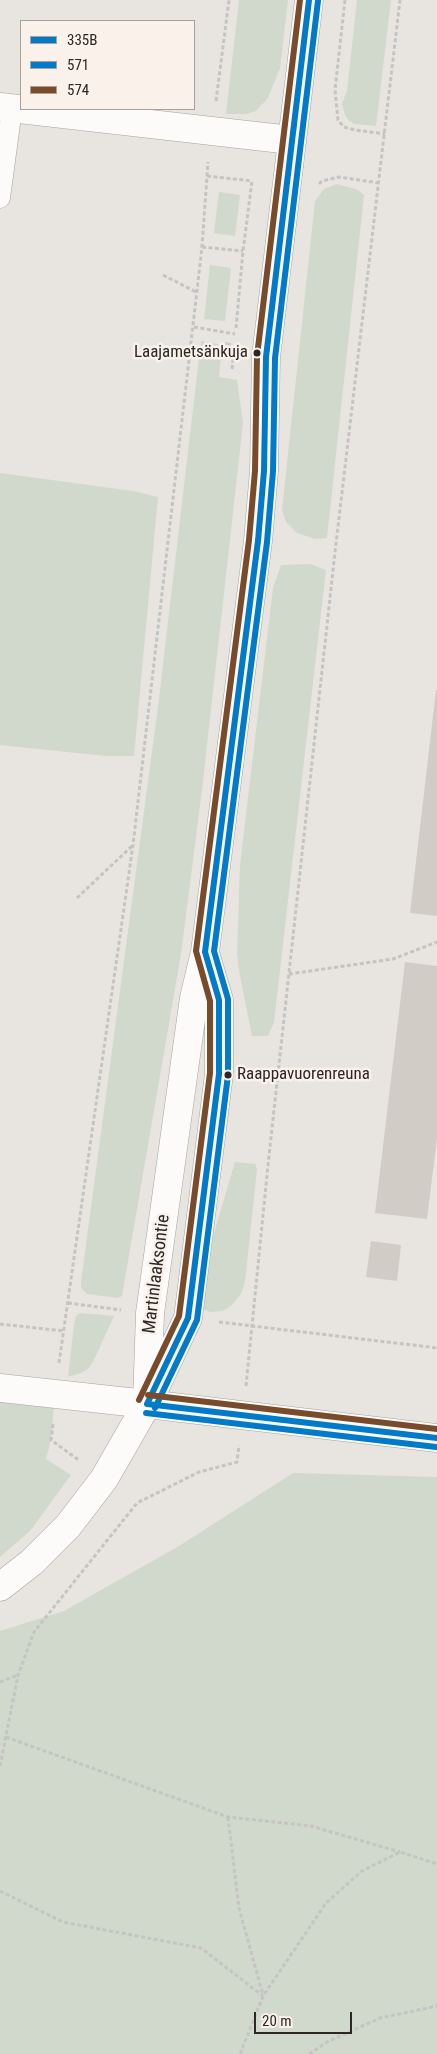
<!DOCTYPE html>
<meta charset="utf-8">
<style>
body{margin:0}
#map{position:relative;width:437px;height:2054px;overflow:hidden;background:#e8e4e0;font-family:"Roboto Condensed",sans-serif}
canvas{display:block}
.legend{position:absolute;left:20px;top:20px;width:175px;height:90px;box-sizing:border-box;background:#faf1ea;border:1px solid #a7a09b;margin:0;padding:6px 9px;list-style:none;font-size:15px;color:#2a2724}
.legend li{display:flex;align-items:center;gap:10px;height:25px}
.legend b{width:25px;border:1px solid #a7a09b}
.scale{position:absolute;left:254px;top:2012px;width:98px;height:22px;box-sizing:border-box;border:2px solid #2a2724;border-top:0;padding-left:6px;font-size:15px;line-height:18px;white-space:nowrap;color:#2a2724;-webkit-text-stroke:4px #faf1ea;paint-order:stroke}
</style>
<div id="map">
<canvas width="437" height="2054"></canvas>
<ul class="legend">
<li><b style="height:6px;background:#007ac9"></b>335B</li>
<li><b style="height:6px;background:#007ac9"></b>571</li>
<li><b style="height:6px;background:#7a4b2a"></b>574</li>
</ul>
<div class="scale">20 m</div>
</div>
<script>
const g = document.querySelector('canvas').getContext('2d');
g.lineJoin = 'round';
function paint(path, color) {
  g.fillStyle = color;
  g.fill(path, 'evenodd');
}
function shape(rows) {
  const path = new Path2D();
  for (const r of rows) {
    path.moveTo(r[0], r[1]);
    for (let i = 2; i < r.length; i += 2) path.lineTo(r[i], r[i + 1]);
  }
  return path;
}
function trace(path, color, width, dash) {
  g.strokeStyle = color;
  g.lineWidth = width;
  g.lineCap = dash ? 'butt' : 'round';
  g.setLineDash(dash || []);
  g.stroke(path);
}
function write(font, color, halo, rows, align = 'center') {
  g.font = font + ' "Roboto Condensed",sans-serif';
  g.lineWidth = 5;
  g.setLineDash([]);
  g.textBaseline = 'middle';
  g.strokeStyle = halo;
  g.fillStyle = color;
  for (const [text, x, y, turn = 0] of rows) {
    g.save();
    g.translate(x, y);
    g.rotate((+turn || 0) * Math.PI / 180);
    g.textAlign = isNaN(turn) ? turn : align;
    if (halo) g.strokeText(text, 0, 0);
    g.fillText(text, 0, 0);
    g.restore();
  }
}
paint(shape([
 [239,0,288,0,280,68,268,98,256,111,246,114,226,114],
 [357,0,391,0,376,126,355,124,349,121,345,115,342,103,347,91],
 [337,184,358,190,364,195,327,538,315,539,297,533,286,522,282,510,315,201,324,189],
 [219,192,240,195,235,236,214,233],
 [210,265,231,268,225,321,204,319],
 [201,341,222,345,219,377,237,380,243,423,202,790,181,954,122,1296,118,1298,87,1294,81,1288,81,1282,158,707],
 [0,473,133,491,158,497,134,756,106,756,0,745],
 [310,564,326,570,274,1022,268,1036,252,1036,240,976,237,955,240,865,273,588,281,565],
 [235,1162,255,1164,257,1169,245,1282,241,1294,232,1305,223,1311,210,1312,201,1308,206,1260],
 [80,1313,114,1316,93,1362,88,1369,81,1373,68,1377,74,1325,76,1316],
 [0,1388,55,1394,51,1440,46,1459,71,1475,30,1531,0,1557],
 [293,1473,437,1477,437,2054,0,2054,0,1631,64,1611,179,1546]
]), '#d1d9cd');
paint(shape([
 [225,342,231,343,230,357,224,357],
 [436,690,437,690,437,916,410,913],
 [405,962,437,966,437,1138,427,1219,375,1213],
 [371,1241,401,1245,397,1281,366,1277]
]), '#d1ccc6');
const service = shape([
 [0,198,12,109]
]);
const minor = shape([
 [0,107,291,140],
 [0,1388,147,1404]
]);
const tertiary = shape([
 [151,1396,188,1318,219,1074,219,1000,205,953],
 [147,1404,150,1313,194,998,205,952,258,541,264,471,266,357,309,0]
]);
const secondary = shape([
 [0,1587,32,1562,68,1526,104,1479,147,1404,437,1438]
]);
trace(service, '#a5a29f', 21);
trace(minor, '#a5a29f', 29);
trace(tertiary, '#a5a29f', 29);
trace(secondary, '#a5a29f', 29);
trace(shape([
 [345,0,335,90,338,120,344,127,355,130,385,134],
 [216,101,229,0],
 [207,176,252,181],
 [319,184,322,181,339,177,379,183],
 [202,247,243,251],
 [163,275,196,292],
 [194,327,235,334],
 [236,328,243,251,252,181],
 [232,369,233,359],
 [77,898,133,845],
 [289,974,393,959,437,942],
 [68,1303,121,1310],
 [219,1322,437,1348],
 [0,1324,64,1331],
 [59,1363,133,845,202,247,208,162],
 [246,1386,268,1165,335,552,400,0],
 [53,1424,51,1440,80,1461],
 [0,1682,18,1675],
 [6,1737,228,1817,311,1826,400,1852],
 [0,1766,18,1675,34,1632,137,1503,199,1472,237,1462,239,1445],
 [228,1817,239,1908,263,1995],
 [0,1891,63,1922,201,1948,263,1996],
 [240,2054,263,1996,326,1903,362,1871,400,1852,437,1864],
 [309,2054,327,2042,380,2018,437,2006]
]), '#c5c4c3', 3, [4, 2.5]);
trace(service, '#fcfbfa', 20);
trace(minor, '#fcfbfa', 28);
trace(tertiary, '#fcfbfa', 28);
trace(secondary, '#fcfbfa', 28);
trace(shape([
 [147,1404,188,1318,219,1074,219,1000,205,952,258,541,264,471,266,357,309,0],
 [147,1404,437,1438]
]), '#007ac9', 6);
trace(shape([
 [155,1408,197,1320,228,1075,228,999,214,951,267,542,273,471,275,358,318,1],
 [146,1413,436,1447]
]), '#007ac9', 6);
trace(shape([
 [148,1395,437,1429],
 [139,1400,179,1316,210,1073,210,1001,196,951,249,540,255,471,257,356,300,0]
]), '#7a4b2a', 6);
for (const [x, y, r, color] of [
 [257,353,4.5,"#2a2724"],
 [228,1075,4.5,"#2a2724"]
]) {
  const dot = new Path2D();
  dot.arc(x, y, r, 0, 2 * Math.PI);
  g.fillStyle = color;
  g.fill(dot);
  trace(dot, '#faf1ea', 2);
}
write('17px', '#2a2724', '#faf1ea', [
 ["Laajametsänkuja",248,353],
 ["Raappavuorenreuna",237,1075,"left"]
], 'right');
write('18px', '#2a2724', '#faf1ea', [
 ["Martinlaaksontie",157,1274,-83]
]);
</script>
